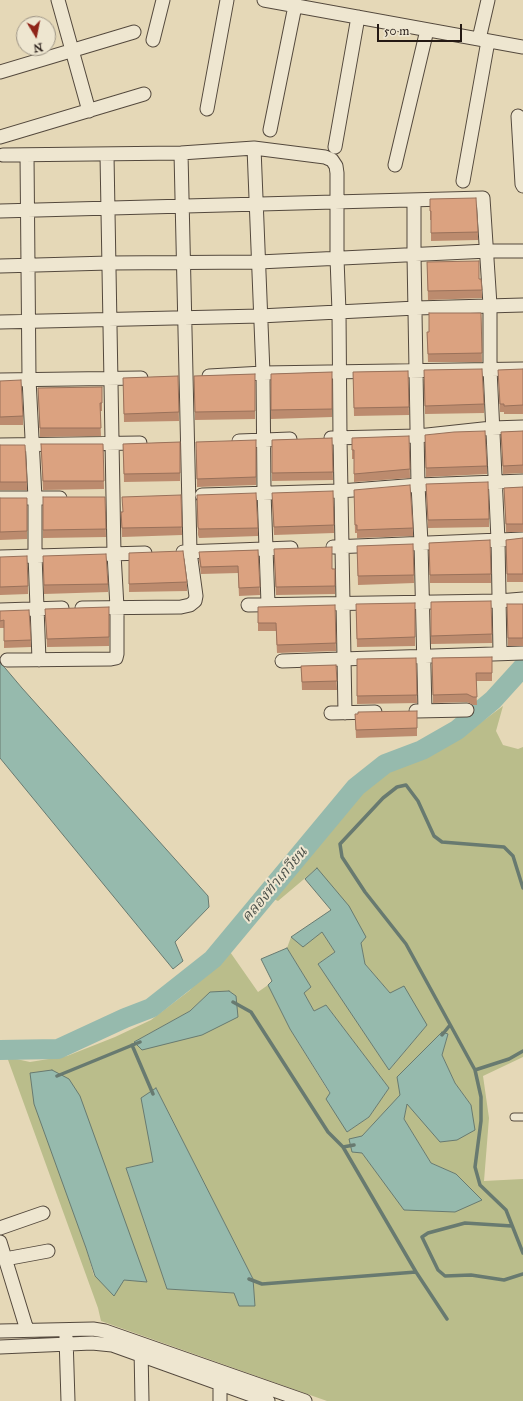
<!DOCTYPE html>
<meta charset="utf-8">
<style>
body{margin:0}
#map{position:relative;width:523px;height:1401px;overflow:hidden;background:#e5d8b7;font-family:"IM FELL Great Primer",serif}
canvas{display:block}
.north{position:absolute;left:16px;top:16px;width:40px;height:40px;box-sizing:border-box;background:#eee6d0;border:1px solid #9d9485;border-radius:50%;rotate:170deg;font-size:11px;font-weight:700;line-height:16px;text-align:center;color:#241914}
.north::after{content:'';display:block;margin:auto;width:14px;height:18px;background:#8f2418;clip-path:polygon(50% 0,100% 100%,50% 72%,0 100%)}
.scale{position:absolute;left:377px;top:24px;width:85px;height:18px;box-sizing:border-box;border:2px solid #241914;border-top:0;padding-left:5px;font-size:12px;line-height:14px;white-space:nowrap;color:#241914;-webkit-text-stroke:3px #eee6d0;paint-order:stroke}
</style>
<div id="map">
<canvas width="523" height="1401"></canvas>
<div class="north">N</div>
<div class="scale">50 m</div>
</div>
<script>
const g = document.querySelector('canvas').getContext('2d');
g.lineJoin = 'round';
function paint(path, color) {
  g.fillStyle = color;
  g.fill(path, 'evenodd');
}
function shape(rows) {
  const path = new Path2D();
  for (const r of rows) {
    path.moveTo(r[0], r[1]);
    for (let i = 2; i < r.length; i += 2) path.lineTo(r[i], r[i + 1]);
  }
  return path;
}
function trace(path, color, width, dash) {
  g.strokeStyle = color;
  g.lineWidth = width;
  g.lineCap = dash ? 'butt' : 'round';
  g.setLineDash(dash || []);
  g.stroke(path);
}
function write(font, color, halo, rows, align = 'center') {
  g.font = font + ' "IM FELL Great Primer","Noto Serif Thai",serif';
  g.lineWidth = 4;
  g.setLineDash([]);
  g.textBaseline = 'middle';
  g.strokeStyle = halo;
  g.fillStyle = color;
  for (const [text, x, y, turn = 0] of rows) {
    g.save();
    g.translate(x, y);
    g.rotate((+turn || 0) * Math.PI / 180);
    g.textAlign = isNaN(turn) ? turn : align;
    if (halo) g.strokeText(text, 0, 0);
    g.fillText(text, 0, 0);
    g.restore();
  }
}
paint(shape([
 [503,706,496,731,503,745,518,749,523,747,523,1057,483,1076,489,1118,484,1181,523,1179,523,1401,327,1401,101,1321,98,1308,7,1057,30,1062,67,1056,115,1037,151,1020,189,991,228,949,258,992,268,985,290,1029,330,1094,347,1132,369,1117,389,1088,326,1005,314,1011,304,993,311,987,287,948,291,937,303,946,322,932,335,952,318,964,389,1070,427,1025,390,993,365,964,361,943,316,869,278,901,267,896,312,846,321,843,374,779,396,764,456,741],
 [210,992,202,1035,134,1042,190,1011],
 [448,1034,442,1055,455,1083,471,1105,407,1103,404,1119,431,1163,456,1174,482,1200,405,1210,362,1153,362,1136,401,1095],
 [31,1073,147,1282,94,1276,86,1248,35,1104],
 [156,1088,253,1279,254,1306,235,1293,167,1289,126,1168,153,1162]
]), '#babd8b');
const water = shape([
 [0,662,22,688,208,896,209,907,175,942,183,961,173,969,0,758,0,662],
 [317,868,349,906,366,937,361,943,365,964,390,993,404,986,427,1025,389,1070,318,964,335,952,322,932,303,947,291,937,331,910,305,879,317,868],
 [287,948,311,987,304,993,314,1011,326,1005,389,1088,369,1117,347,1132,326,1099,330,1093,290,1029,268,985,272,981,261,959,287,948],
 [229,991,236,996,238,1017,202,1035,142,1050,134,1042,190,1011,210,992,229,991],
 [442,1032,448,1034,442,1055,455,1083,471,1105,475,1130,457,1140,440,1142,407,1104,404,1119,431,1163,456,1174,482,1200,455,1212,404,1210,362,1153,352,1152,349,1139,362,1136,400,1095,397,1077,442,1032],
 [52,1070,69,1079,80,1096,147,1282,124,1280,114,1296,95,1276,86,1248,34,1104,30,1073,52,1070],
 [156,1088,253,1279,255,1306,239,1306,234,1293,167,1289,126,1168,153,1162,141,1098,156,1088]
]);
paint(water, '#96baad');
trace(water, '#687a70', 1);
trace(shape([
 [523,888,513,856,504,847,442,842,434,836,418,801,406,785,397,787,383,798,340,844,342,857,365,892,406,944,475,1070,481,1097,481,1121,475,1167,480,1185,506,1210,523,1253],
 [233,1002,251,1012,328,1132,343,1147,354,1145],
 [442,1035,450,1025],
 [132,1045,153,1094],
 [475,1070,509,1059,523,1051],
 [57,1076,140,1042],
 [512,1226,465,1223,428,1233,422,1237,438,1270,445,1276,471,1275,504,1280,523,1274],
 [416,1272,447,1319],
 [249,1279,262,1284,416,1272,343,1147]
]), '#687a70', 3.5);
trace(shape([
 [0,1050,58,1049,125,1018,151,1008,213,959,356,787,385,764,422,750,457,730,493,700,523,667]
]), '#96baad', 20);
const service = shape([
 [514,1117,523,1117]
]);
const minor = shape([
 [58,0,89,111],
 [264,0,523,47],
 [479,39,488,0],
 [153,40,163,0],
 [0,72,134,32],
 [207,109,227,0],
 [518,116,522,184,523,186],
 [270,130,295,6],
 [0,137,144,94],
 [335,147,358,17],
 [254,148,263,373,264,492,268,604],
 [3,155,181,153,254,148,325,157,332,160,336,166,337,173,337,258,339,312,340,438,345,713],
 [27,155,29,379,35,498,35,555,39,660],
 [395,165,427,30],
 [463,181,488,41],
 [414,200,414,255,418,485,421,543,425,711],
 [0,211,483,198,490,305,490,369,498,540,500,653],
 [0,266,109,263,259,262,488,251,523,251],
 [0,322,260,316,416,308,523,305],
 [209,376,263,373,523,369],
 [0,380,141,378],
 [331,438,418,436,492,428,523,427],
 [239,441,290,439],
 [0,445,140,443],
 [202,495,340,491,418,485,523,481],
 [0,498,60,498],
 [333,547,523,539],
 [183,552,291,548],
 [0,557,145,553],
 [248,605,499,601,523,599],
 [82,608,181,607,190,605,195,601,196,596,190,552,181,153],
 [0,610,62,608],
 [7,660,111,659,116,658,117,654,117,607,114,554,107,155],
 [282,661,523,653],
 [416,711,467,710],
 [331,713,375,712],
 [0,1228,43,1213],
 [0,1242,27,1330],
 [5,1259,48,1251],
 [0,1331,93,1329,105,1331,305,1401],
 [66,1337,68,1401],
 [0,1347,92,1343,112,1345,268,1401],
 [141,1349,142,1401],
 [220,1401,220,1384,222,1377]
]);
trace(service, '#54493d', 9);
trace(minor, '#54493d', 15);
trace(service, '#eee6d0', 7);
trace(minor, '#eee6d0', 13);
paint(shape([
 [430,199,478,232,478,240,431,241,431,220,430,220],
 [427,262,479,279,482,290,482,298,428,300],
 [481,313,482,362,428,362,427,332,429,332],
 [523,369,523,414,504,414,504,412,500,412,498,370],
 [424,370,484,404,484,413,425,414],
 [408,371,409,415,354,416,353,372],
 [332,372,332,417,271,419,271,374],
 [255,374,255,419,195,420,194,376],
 [178,376,179,421,124,422,123,378],
 [0,381,23,416,23,425,0,425],
 [102,387,102,411,100,411,101,436,40,437,38,388],
 [523,431,523,473,503,474,501,432],
 [425,435,487,466,487,474,426,477],
 [409,436,410,478,354,482,354,459,352,459,352,438],
 [332,438,333,480,272,481,272,440],
 [256,440,256,485,197,487,196,450],
 [180,442,180,481,124,482,123,444],
 [41,444,103,444,104,489,43,490],
 [0,445,27,482,27,490,0,490],
 [426,484,489,519,489,527,428,528],
 [523,487,523,532,506,532,504,488],
 [354,490,413,528,413,536,357,538,357,533,355,533],
 [333,491,334,533,274,535,272,501],
 [181,495,182,535,122,537,121,512],
 [197,495,258,528,258,536,199,538,198,535],
 [43,497,105,497,106,537,43,538],
 [0,498,27,498,27,539,0,540],
 [523,538,523,582,507,582,506,540],
 [490,540,491,583,430,583,429,543],
 [413,544,414,583,358,585,357,546],
 [258,550,260,595,239,596,238,573,201,574,199,559,199,552],
 [129,553,187,582,187,591,129,592],
 [43,556,108,584,108,592,44,594],
 [0,557,28,586,28,594,0,595],
 [274,557,335,569,335,594,276,595],
 [491,601,492,643,431,644,431,602],
 [415,603,415,646,357,647,356,612],
 [507,604,523,604,523,646,508,646],
 [335,605,336,651,277,653,276,631,258,631,258,607],
 [109,607,109,646,47,647,45,609],
 [0,611,31,640,31,647,4,648,4,628,0,628],
 [492,657,492,681,476,681,477,705,473,705,467,702,433,703,432,658],
 [416,658,417,703,357,704,357,659],
 [336,665,337,690,302,690,301,666],
 [417,711,417,736,356,738,355,714]
]), '#bc8b6e');
const building = shape([
 [476,198,478,232,431,233,431,211,430,211,430,199,476,198],
 [479,261,479,279,481,279,482,290,428,291,427,262,479,261],
 [429,313,481,313,482,353,428,354,427,332,429,332,429,313],
 [482,369,484,404,425,406,424,370,482,369],
 [523,369,523,405,504,406,504,404,500,404,498,370,523,369],
 [408,371,409,407,354,408,353,372,408,371],
 [332,372,332,409,271,410,271,374,332,372],
 [255,374,255,411,195,412,194,376,255,374],
 [178,376,179,412,124,414,123,378,178,376],
 [21,380,23,416,0,417,0,381,21,380],
 [102,387,102,403,100,403,101,428,40,428,38,388,102,387],
 [485,431,487,466,426,468,425,435,454,432,485,431],
 [523,431,523,465,503,466,501,432,523,431],
 [409,436,410,469,354,474,354,450,352,450,352,438,409,436],
 [332,438,333,472,272,473,272,440,332,438],
 [256,440,256,477,197,479,196,442,256,440],
 [180,442,180,473,124,474,123,444,180,442],
 [41,444,103,444,104,481,43,481,41,444],
 [0,445,25,445,27,482,0,482,0,445],
 [488,482,489,519,428,520,426,484,488,482],
 [410,485,413,528,357,530,357,525,355,525,354,490,410,485],
 [523,487,523,524,506,524,504,488,523,487],
 [333,491,334,525,274,527,272,493,333,491],
 [256,493,258,528,199,529,198,527,197,495,256,493],
 [181,495,182,527,122,528,121,512,123,512,122,497,181,495],
 [43,497,105,497,106,529,43,530,43,497],
 [0,498,27,498,27,531,0,532,0,498],
 [523,538,523,574,507,574,506,540,523,538],
 [490,540,491,574,430,575,429,543,490,540],
 [413,544,414,575,358,576,357,546,413,544],
 [332,547,332,569,335,569,335,586,276,587,274,549,332,547],
 [258,550,260,587,239,588,238,566,201,567,199,552,258,550],
 [183,551,187,582,129,584,129,553,183,551],
 [106,554,108,584,44,585,43,556,106,554],
 [27,556,28,586,0,587,0,557,27,556],
 [491,601,492,634,431,636,431,602,491,601],
 [415,603,415,637,357,639,356,604,415,603],
 [507,604,523,604,523,638,508,638,507,604],
 [335,605,336,643,277,645,276,623,258,623,258,607,335,605],
 [109,607,109,637,47,639,45,609,109,607],
 [29,610,31,640,4,641,4,620,0,621,0,611,29,610],
 [492,657,492,673,476,673,477,697,473,697,467,694,433,695,432,658,492,657],
 [416,658,417,695,357,696,357,659,416,658],
 [336,665,337,681,302,682,301,666,336,665],
 [417,711,417,728,356,730,355,714,358,714,358,712,417,711]
]);
paint(building, '#dba280');
trace(building, '#99715a', 1);
write('italic 15px', '#4c514a', '#eee6d0', [
 ["คลองท่าเกวียน",275,885,-50]
]);
</script>
